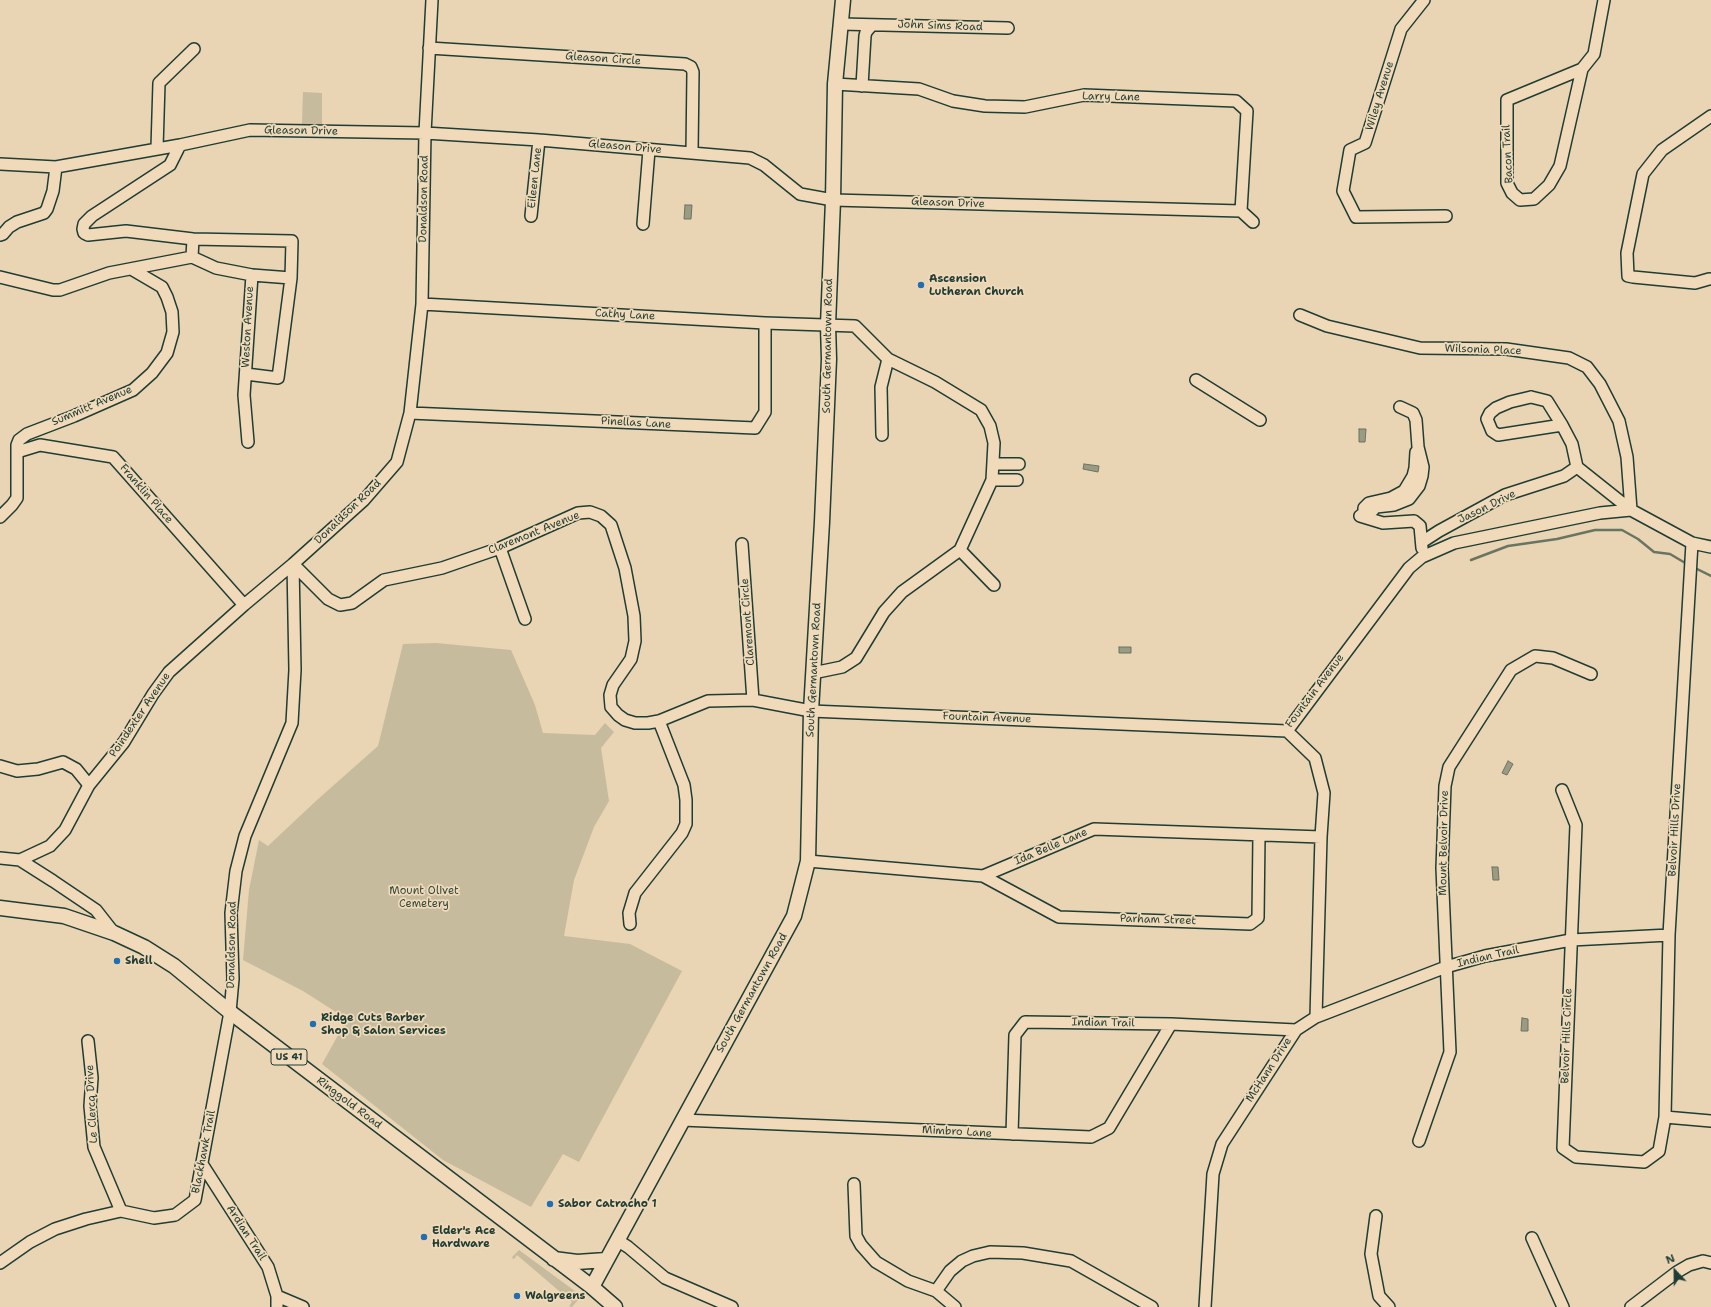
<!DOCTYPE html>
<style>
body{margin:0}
#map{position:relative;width:1711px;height:1307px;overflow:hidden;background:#e9d4b4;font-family:"Shantell Sans",sans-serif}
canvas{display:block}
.north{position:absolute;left:1655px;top:1251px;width:40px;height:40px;-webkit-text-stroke:3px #f1dab9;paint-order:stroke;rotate:338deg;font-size:11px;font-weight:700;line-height:16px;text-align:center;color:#1f3d34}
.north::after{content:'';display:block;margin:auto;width:14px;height:18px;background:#1f3d34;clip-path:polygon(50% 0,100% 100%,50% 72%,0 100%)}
</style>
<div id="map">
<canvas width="1711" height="1307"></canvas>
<div class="north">N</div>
</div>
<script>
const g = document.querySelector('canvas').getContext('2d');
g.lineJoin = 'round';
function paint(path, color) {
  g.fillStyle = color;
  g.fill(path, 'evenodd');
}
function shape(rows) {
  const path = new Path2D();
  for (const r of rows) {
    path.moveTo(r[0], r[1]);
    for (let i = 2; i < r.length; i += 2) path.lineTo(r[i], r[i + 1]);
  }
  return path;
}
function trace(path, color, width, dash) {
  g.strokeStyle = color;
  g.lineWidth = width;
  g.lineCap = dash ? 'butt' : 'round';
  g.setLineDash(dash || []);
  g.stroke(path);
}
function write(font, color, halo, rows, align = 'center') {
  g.font = font + ' "Shantell Sans",sans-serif';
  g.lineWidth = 3.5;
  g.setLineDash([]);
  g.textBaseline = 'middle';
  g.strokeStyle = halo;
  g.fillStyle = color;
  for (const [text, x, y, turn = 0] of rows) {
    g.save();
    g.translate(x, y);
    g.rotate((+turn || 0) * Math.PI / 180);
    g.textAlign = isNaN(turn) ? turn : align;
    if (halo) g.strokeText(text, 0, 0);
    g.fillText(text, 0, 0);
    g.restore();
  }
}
paint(shape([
 [303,92,322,93,322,125,302,124],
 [436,643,511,650,535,705,543,733,595,735,605,723,614,732,601,748,609,801,594,827,574,880,564,936,630,944,682,971,579,1162,563,1154,531,1207,443,1160,322,1064,347,1019,303,991,243,960,249,890,259,840,268,846,317,800,378,746,403,644],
 [519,1250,579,1294,578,1300,572,1307,569,1306,572,1302,517,1255,514,1259,512,1258,513,1256]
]), '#c7bb9e');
const water = shape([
 [685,205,692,205,691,219,684,219,685,205],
 [1359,429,1366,429,1365,442,1359,442,1359,429],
 [1084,464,1099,466,1098,472,1083,469,1084,464],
 [1119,647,1131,647,1131,653,1119,653,1119,647],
 [1508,761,1513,764,1507,775,1502,773,1508,761],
 [1492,867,1498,867,1499,880,1493,880,1492,867],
 [1522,1018,1528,1019,1528,1031,1521,1031,1522,1018]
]);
paint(water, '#9b9a83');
trace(water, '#697563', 1);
trace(shape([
 [1471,560,1508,546,1557,539,1595,530,1622,530,1638,539,1654,552,1670,554,1687,564],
 [1693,567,1711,576]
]), '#697563', 2.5);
const minor = shape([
 [1424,0,1401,29,1365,143,1350,150,1343,191,1356,217,1446,216],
 [841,24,1008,28],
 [429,48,685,64,691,67,693,72,692,152],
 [1582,69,1560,166,1549,185,1534,199,1520,200,1512,193,1507,183,1507,100,1582,69],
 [1582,69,1594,54,1604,0],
 [835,84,919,89,953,101,985,106,1025,107,1084,95,1236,101,1247,111,1241,211,1253,222],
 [862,86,865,36,866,32,872,25],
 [180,145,170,165,92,216,84,224,83,229,84,233,88,235,126,231,193,239,292,241,291,278,252,275],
 [157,148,159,83,194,49],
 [0,164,56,167,180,145,250,130,425,133,539,140,750,158,764,165,800,194,833,200,1241,211],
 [531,216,539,140],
 [643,224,649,150],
 [0,235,3,234,9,227,17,222,44,213,47,209,53,191,56,167],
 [192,257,216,268,252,275,244,395,248,442],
 [0,277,53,290,60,290,109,273,192,257,193,239],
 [1709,279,1695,283,1633,277,1628,276,1627,253,1643,174,1662,150,1711,116],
 [422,304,765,323,855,326,888,359,935,382,981,410,990,426,994,443,992,480,960,550,902,592,884,612,856,658,842,667,813,673],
 [1300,315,1327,326,1420,348,1506,349,1569,358,1587,367,1600,384,1619,421,1627,457,1631,510],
 [246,374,278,378,291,278],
 [1196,380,1260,420],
 [1531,397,1547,401,1562,425,1498,435,1492,431,1487,419,1490,413,1496,408,1510,402,1531,397],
 [410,413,755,428,765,412,765,323],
 [882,435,881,387,888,359],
 [17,452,40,445,113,457,244,605],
 [993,464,1019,464],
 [1577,467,1631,510],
 [992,480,1017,480],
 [1364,513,1364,508,1369,503,1391,498,1404,491,1413,476,1415,468,1416,452],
 [1360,516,1364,513,1371,512,1376,507,1394,505,1409,499,1419,486,1422,476,1423,467,1418,447,1416,420,1413,413,1400,407],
 [1360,516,1383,523,1414,521,1420,526,1422,548],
 [0,517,12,505,17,498,17,445,19,440,27,434,74,416,133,390,152,373,167,353,173,332,172,312,167,297,162,287,133,270],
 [1422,542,1439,531,1505,495,1564,476,1577,467,1572,444,1562,425],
 [742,544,753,700],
 [500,548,525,619],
 [960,550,994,585],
 [0,766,17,771,38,769,63,762,76,769,89,785],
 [1562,790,1576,825,1563,1148,1576,1157,1644,1162,1659,1151,1665,1117,1669,935,1692,543],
 [0,858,20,860,53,881,96,910,114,933],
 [20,860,50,846,65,830,89,785,124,742,153,694,169,672,244,605,293,564,328,599,340,605,352,603,384,580,442,568,500,548,578,513,590,512,601,516,611,525,625,568,634,616,635,641,631,659,613,685,610,695,611,707,618,715,625,720,635,723,648,723,659,721,708,701,753,700,811,711,1287,731,1409,568,1422,557,1454,543,1600,513,1631,510,1692,543,1711,547],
 [808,861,983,876,1094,829,1321,837],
 [983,876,1059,917,1250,924,1258,918,1259,835],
 [630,924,629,913,635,893,682,833,686,824,686,800,684,785,659,721],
 [1316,1017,1446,967,1485,956,1571,940,1669,935],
 [88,1041,92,1078,90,1106,94,1147,121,1211],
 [1665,1117,1711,1121],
 [682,1120,1091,1137,1109,1128,1171,1024],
 [1012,1134,1015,1035,1025,1022,1171,1024,1296,1030],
 [1419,1141,1450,1052,1442,868,1445,786,1449,767,1511,670,1535,656,1553,658,1591,674],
 [202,1164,268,1267,277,1296,277,1307],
 [854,1184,856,1236,861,1245,876,1262,908,1281,936,1291,955,1307],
 [1376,1216,1371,1254,1379,1296,1389,1307],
 [1532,1238,1563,1307],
 [617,1240,628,1247,665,1278,732,1307],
 [0,1263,30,1242,55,1229,86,1219,121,1211,154,1218,175,1215,195,1200,230,1012,233,979,231,913,236,871,245,836,292,723,295,670,293,564,364,500,397,462,410,413,422,304,425,133,432,0],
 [936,1291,950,1271,962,1261,973,1256,990,1252,1023,1253,1071,1261,1152,1307],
 [277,1296,303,1307],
 [1205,1307,1213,1174,1222,1144,1296,1030,1316,1017,1321,837,1324,793,1315,758,1287,731],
 [1631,1307,1677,1272,1689,1265,1703,1261,1711,1263]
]);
const major = shape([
 [0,908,64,916,114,933,144,947,174,966,230,1012,592,1287,615,1307],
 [554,1259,577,1262,606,1260],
 [592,1287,794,916,808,861,811,711,822,522,829,359,828,325,833,200,835,84,843,0]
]);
trace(minor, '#1f3d34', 14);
trace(major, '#1f3d34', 17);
trace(minor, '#f1dab9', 11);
trace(major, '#f1dab9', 14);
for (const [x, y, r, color] of [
 [921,285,4,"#1f6fb2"],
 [117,961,4,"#1f6fb2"],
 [313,1024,4,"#1f6fb2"],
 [550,1204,4,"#1f6fb2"],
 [424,1237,4,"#1f6fb2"],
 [517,1296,4,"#1f6fb2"]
]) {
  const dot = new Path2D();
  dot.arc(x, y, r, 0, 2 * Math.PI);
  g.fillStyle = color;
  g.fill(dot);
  trace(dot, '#f1dab9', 1.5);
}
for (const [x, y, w] of [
 [289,1057,36]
]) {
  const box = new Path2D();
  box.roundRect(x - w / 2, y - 8, w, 16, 3);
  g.fillStyle = '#f1dab9';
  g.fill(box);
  trace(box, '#1f3d34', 1);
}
write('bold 10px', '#1f3d34', null, [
 ["US 41",289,1057]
]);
write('11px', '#1f3d34', '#f1dab9', [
 ["John Sims Road",940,26,2],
 ["Gleason Circle",603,59,4],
 ["Wiley Avenue",1380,96,-73],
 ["Larry Lane",1111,97,1],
 ["Gleason Drive",301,131,1],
 ["Gleason Drive",625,147,5],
 ["Bacon Trail",1508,154,-93],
 ["Eileen Lane",535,178,-84],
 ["Donaldson Road",424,199,-89],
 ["Gleason Drive",948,203,2],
 ["Cathy Lane",625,315,3],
 ["Weston Avenue",248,327,-87],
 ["South Germantown Road",828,346,-89],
 ["Wilsonia Place",1483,350,2],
 ["Summitt Avenue",92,406,-23],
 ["Pinellas Lane",636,423,3],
 ["Franklin Place",146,494,49],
 ["Jason Drive",1487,507,-26],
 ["Donaldson Road",348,512,-44],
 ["Claremont Avenue",534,533,-22],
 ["Claremont Circle",748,622,-94],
 ["South Germantown Road",814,670,-87],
 ["Fountain Avenue",1315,691,-53],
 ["Poindexter Avenue",140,715,-56],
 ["Fountain Avenue",987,718,2],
 ["Belvoir Hills Drive",1675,830,-87],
 ["Mount Belvoir Drive",1444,843,-89],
 ["Ida Belle Lane",1051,847,-23],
 ["Parham Street",1158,920,2],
 ["Donaldson Road",232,945,-89],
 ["Indian Trail",1488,957,-13],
 ["South Germantown Road",752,993,-61],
 ["Indian Trail",1103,1023,1],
 ["Belvoir Hills Circle",1567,1036,-88],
 ["McHann Drive",1269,1070,-57],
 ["Ringgold Road",349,1103,37],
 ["Le Clercq Drive",92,1104,-93],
 ["Mimbro Lane",957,1132,3],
 ["Blackhawk Trail",204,1152,-79],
 ["Ardian Trail",246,1233,57]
]);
write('bold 11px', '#1f3d34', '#f1dab9', [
 ["Ascension",929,279],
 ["Lutheran Church",929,292],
 ["Shell",125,961],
 ["Ridge Cuts Barber",321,1018],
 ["Shop & Salon Services",321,1031],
 ["Sabor Catracho 1",558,1204],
 ["Elder's Ace",432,1231],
 ["Hardware",432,1244],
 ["Walgreens",525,1296]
], 'left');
write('11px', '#304a3f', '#f1dab9', [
 ["Mount Olivet",424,891],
 ["Cemetery",424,904]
]);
</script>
